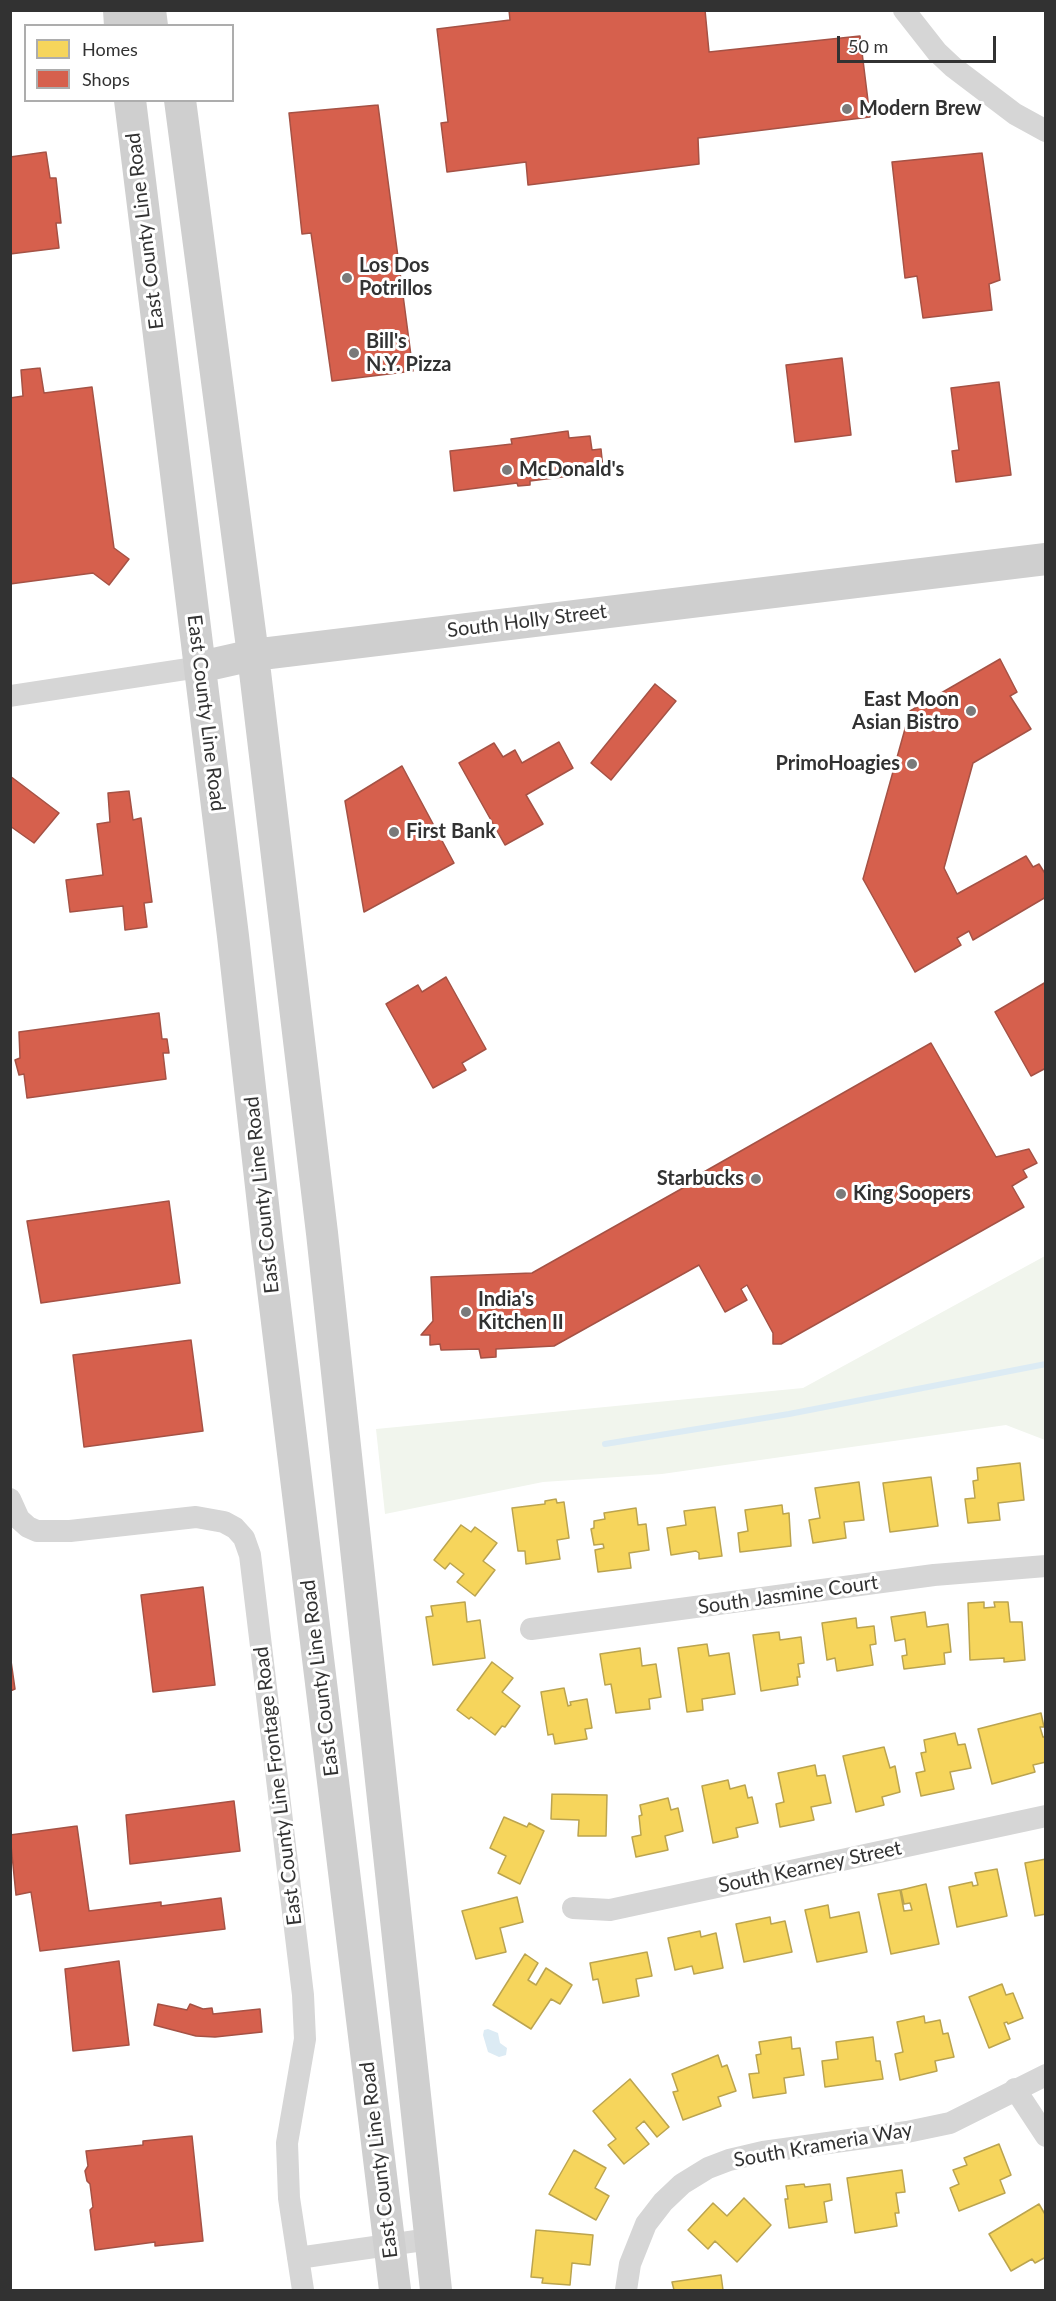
<!DOCTYPE html>
<style>
body{margin:0}
#map{position:relative;width:1056px;height:2301px;overflow:hidden;background:#fff;font-family:Lato,sans-serif}
canvas{display:block}
.frame{position:absolute;inset:0;border:12px solid #323232;pointer-events:none}
.legend{position:absolute;left:24px;top:24px;width:210px;height:78px;box-sizing:border-box;background:#fff;border:2px solid #adadad;margin:0;padding:8px 10px;list-style:none;font-size:18px;color:#323232}
.legend li{display:flex;align-items:center;gap:12px;height:30px}
.legend b{width:30px;border:2px solid #adadad}
.scale{position:absolute;left:837px;top:36px;width:159px;height:27px;box-sizing:border-box;border:3px solid #323232;border-top:0;padding-left:8px;font-size:18px;line-height:21px;white-space:nowrap;color:#323232;-webkit-text-stroke:4px #fff;paint-order:stroke}
</style>
<div id="map">
<canvas width="1056" height="2301"></canvas>
<div class="frame"></div>
<ul class="legend">
<li><b style="height:16px;background:#f6d55c"></b>Homes</li>
<li><b style="height:16px;background:#d6604d"></b>Shops</li>
</ul>
<div class="scale">50 m</div>
</div>
<script>
const g = document.querySelector('canvas').getContext('2d');
g.lineJoin = 'round';
function paint(path, color) {
  g.fillStyle = color;
  g.fill(path, 'evenodd');
}
function shape(rows) {
  const path = new Path2D();
  for (const r of rows) {
    path.moveTo(r[0], r[1]);
    for (let i = 2; i < r.length; i += 2) path.lineTo(r[i], r[i + 1]);
  }
  return path;
}
function trace(path, color, width, dash) {
  g.strokeStyle = color;
  g.lineWidth = width;
  g.lineCap = dash ? 'butt' : 'round';
  g.setLineDash(dash || []);
  g.stroke(path);
}
function write(font, color, halo, rows, align = 'center') {
  g.font = font + ' Lato,sans-serif';
  g.lineWidth = 6;
  g.setLineDash([]);
  g.textBaseline = 'middle';
  g.strokeStyle = halo;
  g.fillStyle = color;
  for (const [text, x, y, turn = 0] of rows) {
    g.save();
    g.translate(x, y);
    g.rotate((+turn || 0) * Math.PI / 180);
    g.textAlign = isNaN(turn) ? turn : align;
    if (halo) g.strokeText(text, 0, 0);
    g.fillText(text, 0, 0);
    g.restore();
  }
}
paint(shape([
 [1045,1256,1045,1440,1006,1425,662,1474,543,1482,385,1514,376,1429,803,1388]
]), '#f1f5ed');
paint(shape([
 [488,2029,498,2033,500,2043,507,2048,506,2055,499,2057,488,2052,483,2035,484,2030]
]), '#dcebf4');
const homes = shape([
 [1020,1463,1024,1500,998,1503,1000,1520,968,1523,965,1499,975,1498,973,1481,978,1480,977,1468,1020,1463],
 [931,1477,938,1526,890,1532,883,1483,931,1477],
 [859,1482,864,1520,844,1522,846,1538,813,1543,809,1520,820,1518,815,1488,859,1482],
 [556,1499,557,1503,564,1502,569,1538,557,1540,560,1559,526,1564,525,1551,518,1551,512,1508,545,1504,545,1501,556,1499],
 [782,1505,783,1514,789,1513,791,1546,740,1552,738,1533,748,1531,745,1510,782,1505],
 [715,1507,722,1556,699,1559,699,1553,696,1551,671,1555,667,1528,686,1525,684,1511,715,1507],
 [636,1508,638,1525,646,1524,649,1550,629,1553,631,1568,598,1572,595,1550,604,1548,603,1544,594,1545,591,1529,594,1528,594,1521,605,1519,604,1513,636,1508],
 [461,1525,471,1532,475,1527,497,1543,483,1561,495,1570,475,1596,457,1582,464,1574,450,1563,445,1569,434,1560,461,1525],
 [465,1602,467,1622,480,1620,485,1658,433,1665,426,1617,433,1616,431,1606,465,1602],
 [984,1602,984,1608,995,1607,994,1602,1008,1602,1010,1622,1022,1622,1025,1660,1004,1662,1004,1658,970,1660,968,1603,984,1602],
 [925,1612,927,1627,948,1624,951,1652,944,1653,945,1664,904,1669,902,1656,907,1655,905,1639,895,1641,891,1617,925,1612],
 [856,1618,857,1628,874,1626,876,1644,870,1645,873,1665,837,1671,835,1658,827,1660,822,1623,856,1618],
 [779,1632,780,1640,801,1637,804,1663,798,1664,800,1677,797,1677,798,1685,761,1691,753,1635,779,1632],
 [707,1644,709,1656,729,1653,735,1694,702,1699,703,1710,687,1712,678,1648,707,1644],
 [640,1648,642,1666,656,1664,661,1697,649,1699,650,1709,616,1713,611,1684,605,1685,600,1654,640,1648],
 [492,1662,513,1678,502,1692,520,1706,505,1727,502,1726,495,1735,471,1717,469,1719,457,1710,492,1662],
 [564,1688,568,1706,571,1705,570,1702,587,1699,592,1728,585,1729,587,1739,555,1744,553,1734,548,1735,541,1692,564,1688],
 [1041,1713,1044,1727,1040,1727,1043,1737,1046,1737,1046,1762,1033,1765,1035,1772,992,1784,978,1729,1041,1713],
 [955,1733,958,1745,965,1744,971,1768,950,1772,954,1789,921,1796,916,1773,925,1771,921,1753,926,1752,924,1740,955,1733],
 [884,1747,890,1768,895,1766,900,1792,882,1797,884,1805,856,1812,843,1756,884,1747],
 [815,1765,817,1776,825,1775,831,1803,811,1807,814,1820,780,1827,776,1804,784,1802,778,1773,815,1765],
 [728,1780,730,1789,745,1785,748,1798,752,1797,758,1823,736,1828,738,1837,713,1843,702,1786,728,1780],
 [552,1794,607,1795,606,1836,578,1836,579,1820,551,1819,552,1794],
 [668,1798,671,1810,678,1808,683,1831,665,1836,668,1850,636,1857,632,1837,641,1835,639,1816,642,1815,640,1805,668,1798],
 [504,1817,527,1827,529,1823,544,1831,520,1884,498,1873,506,1856,490,1848,504,1817],
 [1046,1859,1046,1914,1035,1916,1025,1863,1046,1859],
 [997,1869,1007,1916,957,1927,949,1887,972,1882,973,1886,978,1885,975,1873,997,1869],
 [926,1884,939,1944,891,1954,878,1894,900,1890,904,1911,912,1910,910,1903,904,1904,901,1890,926,1884],
 [517,1897,523,1922,500,1928,506,1952,476,1959,462,1911,517,1897],
 [828,1905,830,1918,859,1912,867,1952,817,1962,805,1910,828,1905],
 [770,1917,771,1924,785,1921,792,1952,744,1962,736,1924,770,1917],
 [700,1931,701,1937,716,1933,723,1968,694,1974,692,1966,675,1970,668,1938,700,1931],
 [647,1952,652,1976,636,1979,639,1996,603,2003,598,1979,593,1980,590,1963,647,1952],
 [525,1954,538,1963,528,1980,536,1985,546,1968,572,1985,560,2004,551,1999,531,2029,493,2005,525,1954],
 [1002,1984,1006,1995,1013,1993,1023,2018,1008,2024,1007,2022,1004,2023,1010,2039,989,2048,969,1997,1002,1984],
 [924,2016,925,2023,940,2020,943,2034,948,2033,954,2057,935,2061,937,2071,900,2080,895,2054,903,2052,897,2022,924,2016],
 [791,2037,792,2049,800,2048,804,2075,784,2078,786,2093,753,2098,749,2074,759,2073,756,2055,761,2054,759,2042,791,2037],
 [873,2037,876,2061,880,2061,883,2079,825,2087,822,2061,838,2059,836,2042,873,2037],
 [718,2055,722,2067,727,2065,736,2091,718,2097,721,2106,683,2120,673,2092,678,2091,672,2074,718,2055],
 [630,2079,669,2127,657,2137,644,2121,636,2128,649,2144,624,2164,608,2145,616,2139,593,2111,630,2079],
 [999,2144,1011,2175,1000,2180,1005,2193,959,2211,950,2188,959,2184,953,2170,967,2165,964,2158,999,2144],
 [574,2150,606,2168,595,2188,609,2196,596,2220,549,2194,574,2150],
 [902,2170,905,2192,896,2193,899,2213,895,2213,897,2226,855,2233,847,2178,902,2170],
 [804,2184,805,2187,830,2184,832,2200,824,2202,827,2222,789,2228,785,2199,788,2199,786,2186,804,2184],
 [744,2198,771,2225,737,2262,715,2241,708,2249,688,2230,713,2203,727,2216,744,2198],
 [1039,2204,1046,2216,1046,2257,1035,2263,1032,2259,1011,2271,989,2234,1039,2204],
 [536,2230,593,2235,590,2265,572,2263,570,2285,542,2283,543,2278,531,2277,536,2230],
 [721,2275,723,2290,674,2290,672,2282,721,2275]
]);
paint(homes, '#f6d55c');
trace(homes, '#bba44f', 1.5);
const shops = shape([
 [509,10,705,10,709,52,860,36,870,117,698,138,699,164,528,185,526,162,447,172,441,123,448,122,437,29,510,20,509,10],
 [378,105,413,371,332,381,311,233,302,234,289,113,378,105],
 [46,152,50,178,56,178,61,223,56,223,59,248,10,254,10,157,46,152],
 [982,153,1000,280,989,284,992,310,923,318,917,276,905,278,892,162,982,153],
 [842,358,851,435,795,442,786,365,842,358],
 [40,368,44,393,92,387,114,548,129,559,109,585,93,573,10,584,10,398,23,396,21,370,40,368],
 [999,382,1011,475,956,482,952,451,959,450,951,388,999,382],
 [568,431,569,438,590,436,592,450,601,449,603,469,594,471,594,473,530,481,530,485,518,486,517,483,454,491,450,451,512,444,511,439,568,431],
 [1000,659,1017,692,1010,696,1031,729,973,763,944,868,957,894,1026,856,1033,867,1039,864,1046,875,1046,897,973,940,969,931,957,938,961,945,915,972,863,879,910,711,1000,659],
 [655,684,676,701,611,780,591,763,655,684],
 [559,742,573,768,526,795,543,824,505,845,459,763,494,743,503,757,515,750,522,763,559,742],
 [402,766,454,863,364,912,345,801,402,766],
 [10,776,59,813,34,843,10,826,10,776],
 [129,791,133,820,141,818,152,902,144,903,147,927,125,930,123,906,70,912,66,880,103,875,97,824,110,822,108,793,129,791],
 [446,977,486,1049,462,1063,466,1070,433,1088,386,1004,418,985,422,992,446,977],
 [1046,982,1046,1068,1031,1076,995,1012,1046,982],
 [159,1013,162,1039,167,1039,169,1053,163,1053,166,1079,27,1098,24,1074,19,1075,15,1060,20,1058,19,1032,159,1013],
 [931,1043,996,1157,1029,1149,1037,1163,1023,1170,1027,1177,1012,1186,1024,1207,781,1344,773,1344,773,1333,747,1285,741,1289,747,1300,725,1312,699,1265,554,1346,496,1349,496,1357,481,1358,479,1349,441,1350,440,1344,430,1345,430,1335,421,1335,433,1321,431,1277,532,1273,690,1184,688,1181,931,1043],
 [169,1201,180,1283,41,1303,27,1221,169,1201],
 [191,1340,203,1431,84,1447,73,1355,191,1340],
 [203,1587,215,1685,153,1692,141,1595,203,1587],
 [11,1661,15,1689,10,1691,10,1661,11,1661],
 [234,1801,240,1851,130,1864,126,1815,234,1801],
 [77,1826,89,1911,161,1902,161,1906,221,1898,225,1929,40,1951,31,1892,16,1895,10,1835,77,1826],
 [119,1961,129,2045,73,2051,65,1969,119,1961],
 [158,2004,187,2010,190,2004,203,2009,212,2008,213,2014,260,2009,262,2032,215,2037,196,2036,154,2025,158,2004],
 [192,2136,203,2241,155,2246,155,2242,95,2250,90,2210,93,2207,90,2184,87,2181,85,2171,88,2166,86,2151,143,2145,143,2141,192,2136]
]);
paint(shops, '#d6604d');
trace(shops, '#a55245', 1.5);
trace(shape([
 [605,1444,789,1414,1046,1364]
]), '#dcebf4', 6);
trace(shape([
 [904,10,937,52,953,67,1015,114,1046,131],
 [10,696,200,667],
 [10,1499,19,1519,28,1527,37,1531,70,1531,196,1517,224,1522,235,1528,244,1538,250,1555,303,1995,305,2039,287,2143,289,2198,303,2290],
 [531,1629,934,1575,1046,1566],
 [573,1908,610,1910,1046,1816],
 [1015,2089,1046,2136],
 [298,2258,430,2239],
 [626,2290,630,2264,646,2224,663,2202,682,2184,708,2168,729,2160,763,2152,907,2132,950,2123,1046,2075]
]), '#d6d6d6', 22);
trace(shape([
 [119,10,120,26],
 [150,10,152,26],
 [130,100,233,936,267,1240,395,2290],
 [180,100,253,655,322,1233,436,2290],
 [200,667,253,655,1046,559]
]), '#cfcfcf', 32);
for (const [x, y, r, color] of [
 [847,109,6,"#7a7a7a"],
 [347,278,6,"#7a7a7a"],
 [354,353,6,"#7a7a7a"],
 [507,470,6,"#7a7a7a"],
 [971,711,6,"#7a7a7a"],
 [912,764,6,"#7a7a7a"],
 [394,832,6,"#7a7a7a"],
 [756,1179,6,"#7a7a7a"],
 [841,1194,6,"#7a7a7a"],
 [466,1312,6,"#7a7a7a"]
]) {
  const dot = new Path2D();
  dot.arc(x, y, r, 0, 2 * Math.PI);
  g.fillStyle = color;
  g.fill(dot);
  trace(dot, '#fff', 2);
}
write('bold 20px', '#323232', '#fff', [
 ["Modern Brew",859,109],
 ["Los Dos",359,266],
 ["Potrillos",359,289],
 ["Bill's",366,342],
 ["N.Y. Pizza",366,365],
 ["McDonald's",519,470],
 ["East Moon",959,700,"right"],
 ["Asian Bistro",959,723,"right"],
 ["PrimoHoagies",900,764,"right"],
 ["First Bank",406,832],
 ["Starbucks",744,1179,"right"],
 ["King Soopers",853,1194],
 ["India's",478,1300],
 ["Kitchen II",478,1323]
], 'left');
write('20px', '#323232', '#fff', [
 ["East County Line Road",145,231,-97],
 ["South Holly Street",527,621,-7],
 ["East County Line Road",206,713,83],
 ["East County Line Road",262,1195,-96],
 ["South Jasmine Court",788,1595,-8],
 ["East County Line Road",320,1678,-97],
 ["East County Line Frontage Road",278,1786,-97],
 ["South Kearney Street",810,1867,-12],
 ["South Krameria Way",823,2145,-10],
 ["East County Line Road",379,2160,-97]
]);
</script>
